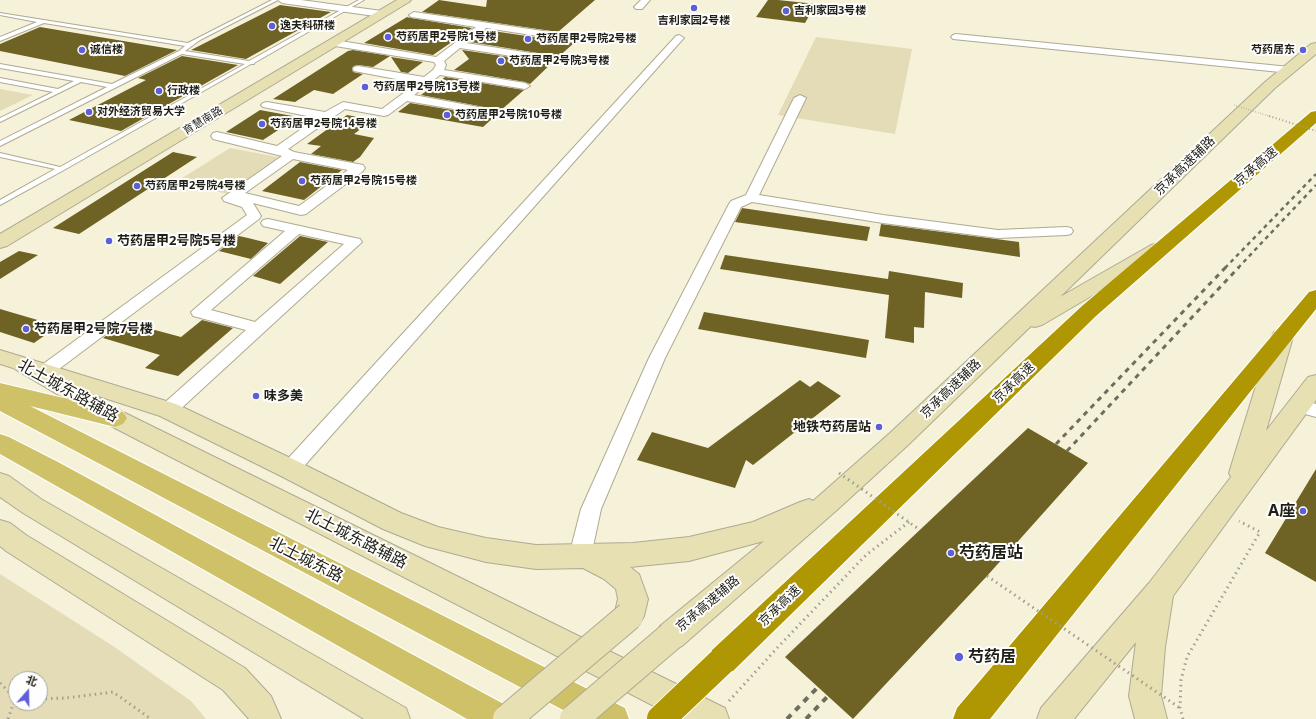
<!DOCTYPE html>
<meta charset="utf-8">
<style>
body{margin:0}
#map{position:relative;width:1316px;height:719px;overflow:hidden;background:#f6f2d9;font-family:"Noto Sans","Noto Sans SC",sans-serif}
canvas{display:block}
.north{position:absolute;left:8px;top:671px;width:40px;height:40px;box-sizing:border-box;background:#fefefe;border:1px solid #a5a5a1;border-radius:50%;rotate:20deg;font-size:11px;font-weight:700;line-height:16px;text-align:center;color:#201f16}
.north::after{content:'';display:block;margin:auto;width:14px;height:18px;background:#5e5fd7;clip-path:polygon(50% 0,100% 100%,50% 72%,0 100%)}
</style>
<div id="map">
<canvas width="1316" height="719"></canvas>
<div class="north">北</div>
</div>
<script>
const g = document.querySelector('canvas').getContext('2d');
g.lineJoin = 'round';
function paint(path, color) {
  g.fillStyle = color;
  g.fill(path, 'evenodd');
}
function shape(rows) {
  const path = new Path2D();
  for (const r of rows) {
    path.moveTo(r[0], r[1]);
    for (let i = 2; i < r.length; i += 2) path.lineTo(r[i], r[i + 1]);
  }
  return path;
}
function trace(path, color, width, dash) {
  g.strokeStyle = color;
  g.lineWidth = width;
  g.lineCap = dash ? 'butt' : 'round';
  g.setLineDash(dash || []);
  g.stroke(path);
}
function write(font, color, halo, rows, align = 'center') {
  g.font = font + ' "Noto Sans","Noto Sans SC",sans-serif';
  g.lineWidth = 4;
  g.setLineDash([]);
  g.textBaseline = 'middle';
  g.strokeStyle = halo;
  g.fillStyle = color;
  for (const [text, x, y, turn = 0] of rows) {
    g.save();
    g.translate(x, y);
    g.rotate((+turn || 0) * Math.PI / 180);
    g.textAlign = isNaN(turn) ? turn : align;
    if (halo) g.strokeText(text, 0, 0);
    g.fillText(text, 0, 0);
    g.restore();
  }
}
paint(shape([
 [816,37,912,49,895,134,778,115],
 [0,89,33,95,0,111],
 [230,148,283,158,232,195,176,182],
 [0,574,113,646,191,701,206,719,0,719],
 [16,679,40,679,40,703,16,703]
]), '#e3dcb7');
paint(shape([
 [439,0,486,7,487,0,595,0,558,32,422,12],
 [768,0,778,0,816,4,805,23,756,17],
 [280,5,331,12,246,59,191,50],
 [407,17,411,18,472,28,433,55,364,43],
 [40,27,177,50,125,76,0,51,0,44],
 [486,30,574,43,556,59,550,55,470,42],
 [353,50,390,56,373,67,358,65,354,66,352,68,353,72,363,74,333,94,314,90,295,102,273,99,348,51],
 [462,50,550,63,554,61,530,84,525,82,454,70,469,59],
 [182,56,238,65,121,131,69,120,146,80,138,78],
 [391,57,423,62,408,73,401,72],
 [445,77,524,90,500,111,494,109,421,95],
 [410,103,494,117,483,127,398,112],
 [260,110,298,117,263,140,226,132],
 [347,115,373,120,354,134,374,138,360,157,353,162,311,154,321,146,307,144],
 [173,152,197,157,79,234,53,228],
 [300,162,342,170,304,200,262,191],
 [742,208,870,227,867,241,735,222],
 [881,224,1019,242,1020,257,879,236],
 [239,236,248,238,268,243,251,259,219,251],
 [300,236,328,242,280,284,253,276],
 [19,251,38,255,0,279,0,262],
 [725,255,888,279,889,271,963,283,962,298,925,292,924,328,914,327,914,343,885,338,889,295,720,269],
 [0,309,58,326,34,343,0,332],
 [704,312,869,340,866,358,698,329],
 [202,320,233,328,178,376,145,368,160,355,103,338,125,322,181,337],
 [800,380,810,387,818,381,841,396,753,465,746,460,735,488,637,460,652,432,708,448],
 [1028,428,1088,463,987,576,853,719,785,657],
 [1316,469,1316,582,1265,553]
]), '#6e6225');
const lane = shape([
 [272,0,278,0,200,40,185,51,249,61,359,0,364,0,254,63,254,64,251,64,64,170,0,205,0,200,55,169,0,157,0,153,60,167,245,64,182,54,0,146,0,141,107,87,81,82,0,122,0,118,53,92,0,82,0,78,58,89,74,81,0,68,0,64,112,84,179,51,185,46,44,23,0,41,0,37,37,22,0,15,0,13,188,43,272,0]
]);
const street = shape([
 [278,0,301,0,382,11,387,14,382,17,282,3,278,0],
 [641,0,650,0,642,9,636,9,634,7,641,0],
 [414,12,577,36,582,39,577,42,486,28,466,43,550,56,555,59,550,62,460,48,444,61,446,65,444,70,525,83,530,86,525,89,440,75,414,95,494,110,498,111,500,113,498,115,494,116,407,101,388,115,384,116,345,109,288,149,294,152,363,165,365,168,363,171,306,214,301,215,253,203,261,216,259,219,51,375,45,377,39,375,36,371,39,367,247,215,242,207,224,201,222,198,282,156,213,139,211,136,213,133,217,132,277,146,317,118,263,107,261,105,263,103,267,102,325,112,343,102,382,109,417,83,354,71,353,69,354,67,358,66,424,77,433,70,436,65,434,62,335,46,332,45,330,43,332,41,335,40,436,57,476,27,411,17,409,15,414,12],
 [293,159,348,170,299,206,245,193,293,159],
 [956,34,1290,67,1295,70,1290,73,953,39,951,37,953,35,956,34],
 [679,35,684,38,682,40,297,474,290,476,283,474,280,469,283,464,676,36,679,35],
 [800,95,806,98,759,195,883,215,998,230,1066,227,1071,228,1073,231,1071,234,1066,235,998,238,883,223,752,202,741,207,665,358,601,509,591,556,588,562,580,565,572,562,569,556,581,509,649,358,729,204,731,201,746,195,794,98,800,95],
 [268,219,355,238,360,239,362,242,174,415,168,416,162,415,159,410,162,405,246,330,193,316,191,312,285,231,263,226,261,223,263,220,268,219],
 [299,234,344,244,255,322,211,310,299,234],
 [1300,400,1316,404,1316,417,1294,411,1291,406,1294,401,1300,400]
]);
const secondary = shape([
 [397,0,411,0,409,2,7,246,0,248,0,234,397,0],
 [1316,43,1316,54,1275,88,1060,297,1151,245,1158,243,1165,245,1167,249,1165,253,1042,325,1035,327,1031,326,908,445,838,509,682,646,671,650,660,646,656,636,660,626,764,541,689,561,630,567,639,574,648,599,644,616,639,625,629,629,619,625,614,616,618,599,616,589,604,579,583,568,536,569,486,562,425,546,383,529,281,476,160,416,92,394,123,412,725,708,729,719,679,719,107,424,13,368,0,364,0,350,176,404,299,462,401,513,438,527,486,538,536,545,633,543,689,537,753,522,800,502,809,499,813,501,820,495,890,433,1265,82,1311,44,1316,43],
 [1282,330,1290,332,1293,337,1266,431,1308,377,1316,375,1316,400,1173,596,1165,647,1161,696,1167,719,1135,719,1129,696,1136,642,1074,719,1037,719,1041,708,1149,583,1231,477,1229,473,1271,337,1274,332,1282,330],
 [0,473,9,476,41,499,406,708,410,719,364,719,23,513,0,497,0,473],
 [0,520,10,523,26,535,245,668,271,696,281,719,249,719,223,690,6,551,0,546,0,520]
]);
const primary = shape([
 [0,383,123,412,127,418,123,424,115,427,30,406,625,708,629,719,580,719,0,411,0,383],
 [0,434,9,437,58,462,511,708,515,719,467,719,0,454,0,434]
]);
const highway = shape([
 [1316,111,1316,123,1096,316,733,671,722,675,711,671,707,661,711,651,1082,306,1311,112,1316,111],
 [1316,290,1316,309,990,719,953,719,957,708,1309,292,1316,290]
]);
trace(lane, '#aeaa93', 2);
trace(street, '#aeaa93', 2);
trace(secondary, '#aeaa93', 2);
trace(primary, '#fff', 2);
trace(highway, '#fff', 2);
trace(shape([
 [0,683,16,699],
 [40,699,66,698,113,692,151,719],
 [729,701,778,647,866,555,909,522],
 [8,719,15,699],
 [1183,719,1180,708,1181,680,1187,657,1260,532,1239,521]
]), '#a29f8c', 3, [1.5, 4]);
paint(lane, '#fff');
paint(street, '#fff');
paint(secondary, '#e7e0b3');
paint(primary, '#cec167');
paint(highway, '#ae9702');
trace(shape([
 [1225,268,1316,174],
 [1238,268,1316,185]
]), '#6f6d5e', 2.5, [4, 4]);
trace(shape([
 [1056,444,1226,267],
 [1067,451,1239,267]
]), '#6f6d5e', 3, [5, 5]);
trace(shape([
 [787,719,818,687],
 [806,719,828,696]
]), '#6f6d5e', 4, [6, 6]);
const secondaryBridge = shape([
 [507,719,629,616],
 [574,719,671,636]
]);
const highwayBridge = shape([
 [661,719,722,661]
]);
trace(secondaryBridge, '#aeaa93', 30, []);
trace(highwayBridge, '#fff', 30, []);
trace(shape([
 [1234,105,1272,117]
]), '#a29f8c', 1.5, [0.5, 2]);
trace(shape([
 [1269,116,1316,131]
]), '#a29f8c', 2, [1, 2.5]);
trace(shape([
 [839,473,920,530],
 [987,576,1180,708]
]), '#a29f8c', 3, [1.5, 4]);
trace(secondaryBridge, '#e7e0b3', 28);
trace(highwayBridge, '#ae9702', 28);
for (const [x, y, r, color] of [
 [694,8,4,"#5e5fd7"],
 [786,11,4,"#5e5fd7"],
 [272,26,4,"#5e5fd7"],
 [388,37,4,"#5e5fd7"],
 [528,39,4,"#5e5fd7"],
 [82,50,4,"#5e5fd7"],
 [1303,50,4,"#5e5fd7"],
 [501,61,4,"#5e5fd7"],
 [365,87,4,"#5e5fd7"],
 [159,91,4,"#5e5fd7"],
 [89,112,4,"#5e5fd7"],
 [447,115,4,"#5e5fd7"],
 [262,124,4,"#5e5fd7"],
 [302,181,4,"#5e5fd7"],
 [137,186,4,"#5e5fd7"],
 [109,241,4,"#5e5fd7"],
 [26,329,4,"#5e5fd7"],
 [256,396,4,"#5e5fd7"],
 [879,427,4,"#5e5fd7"],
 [1303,511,4,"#5e5fd7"],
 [951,553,4,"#5e5fd7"],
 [959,657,5,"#5e5fd7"]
]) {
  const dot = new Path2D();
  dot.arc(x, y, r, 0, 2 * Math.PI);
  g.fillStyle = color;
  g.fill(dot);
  trace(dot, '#fefefe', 1.5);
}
write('bold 11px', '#201f16', '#fefefe', [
 ["吉利家园3号楼",794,11],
 ["吉利家园2号楼",694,21,"center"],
 ["逸夫科研楼",280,26],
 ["芍药居甲2号院1号楼",396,37],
 ["芍药居甲2号院2号楼",536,39],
 ["诚信楼",90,50],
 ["芍药居东",1295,50,"right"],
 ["芍药居甲2号院3号楼",509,61],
 ["芍药居甲2号院13号楼",373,87],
 ["行政楼",167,91],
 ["对外经济贸易大学",97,112],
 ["芍药居甲2号院10号楼",455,115],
 ["芍药居甲2号院14号楼",270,124],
 ["芍药居甲2号院15号楼",310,181],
 ["芍药居甲2号院4号楼",145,186]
], 'left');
write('11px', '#201f16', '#fefefe', [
 ["育慧南路",203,121,-31]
]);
write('13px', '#201f16', '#fefefe', [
 ["京承高速辅路",1185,166,-44],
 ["京承高速",1256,167,-41],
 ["京承高速",1014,383,-44],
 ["京承高速辅路",951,389,-44],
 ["京承高速辅路",708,604,-40],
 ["京承高速",780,606,-44]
]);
write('bold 13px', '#201f16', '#fefefe', [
 ["芍药居甲2号院5号楼",117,241],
 ["芍药居甲2号院7号楼",34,329],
 ["味多美",264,396],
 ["地铁芍药居站",871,427,"right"]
], 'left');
write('16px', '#201f16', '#fefefe', [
 ["北土城东路辅路",68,391,29],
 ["北土城东路辅路",356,539,27],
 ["北土城东路",306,560,27]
]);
write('bold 16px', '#201f16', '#fefefe', [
 ["A座",1295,511,"right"],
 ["芍药居站",959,553],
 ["芍药居",968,657]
], 'left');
</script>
